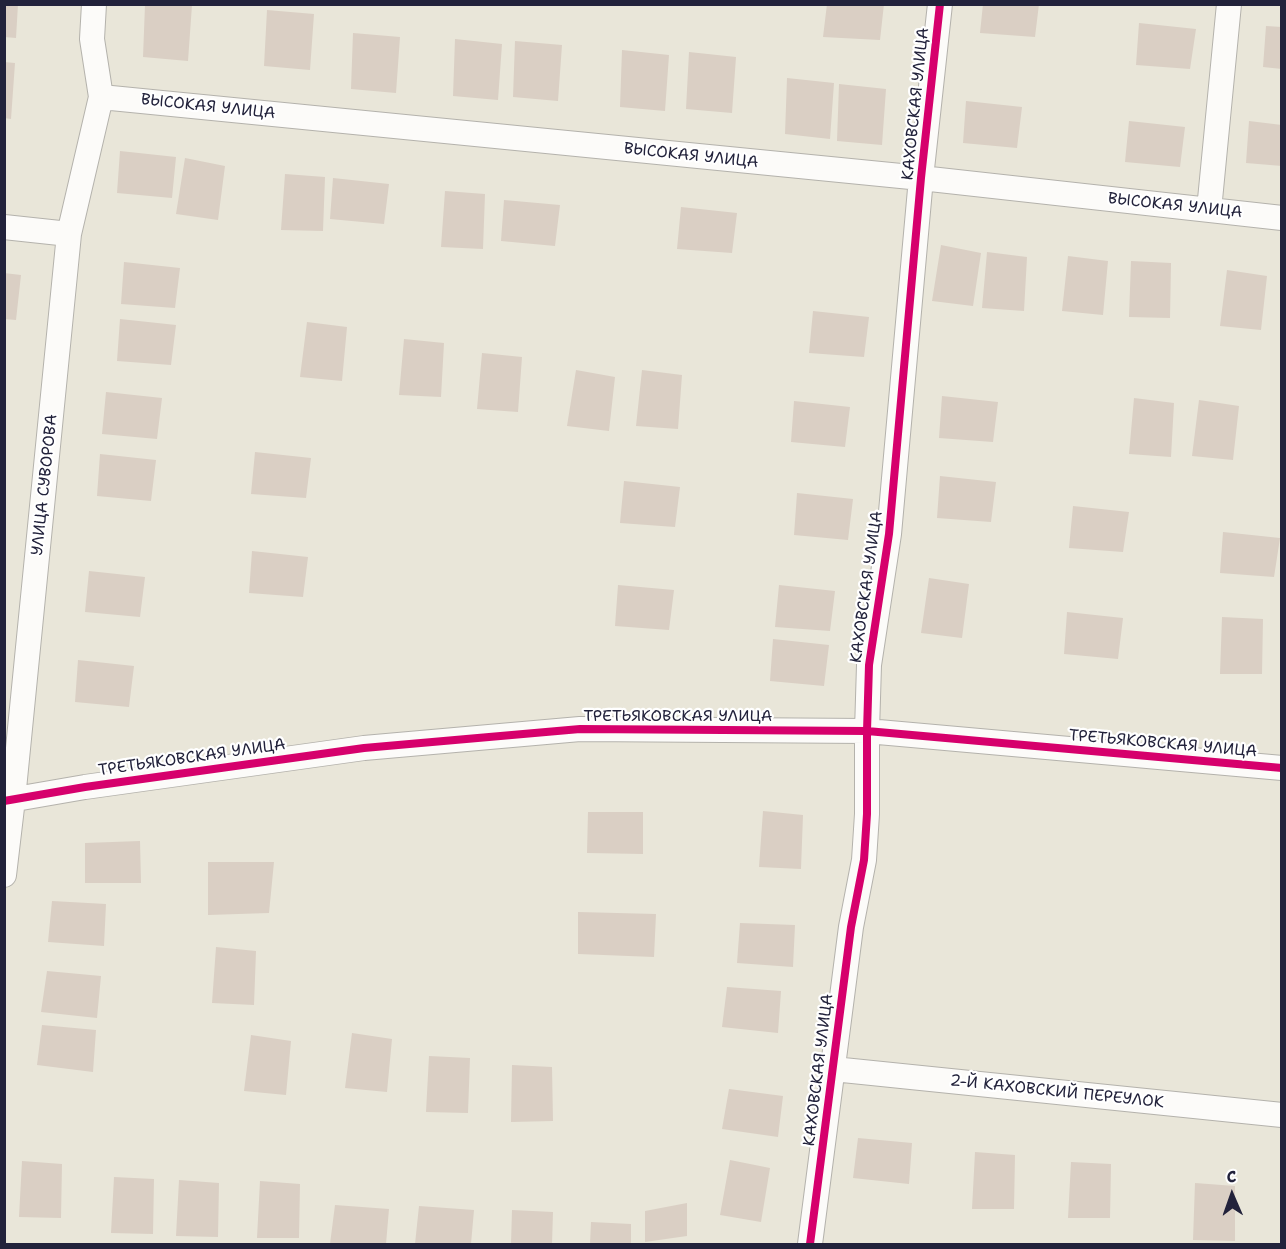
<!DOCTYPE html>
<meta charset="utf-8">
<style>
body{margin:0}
#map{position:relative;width:1286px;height:1249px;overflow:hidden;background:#e9e6d9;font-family:"Shantell Sans",sans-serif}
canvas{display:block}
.frame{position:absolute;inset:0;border:6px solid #22223b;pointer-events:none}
.north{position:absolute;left:1202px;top:1165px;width:60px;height:60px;-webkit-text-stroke:4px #fff;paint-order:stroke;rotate:358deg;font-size:16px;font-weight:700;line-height:24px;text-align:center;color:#22223b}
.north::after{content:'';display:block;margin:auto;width:21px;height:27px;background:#22223b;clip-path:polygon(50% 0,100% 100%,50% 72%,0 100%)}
</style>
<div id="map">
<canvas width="1286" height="1249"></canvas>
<div class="frame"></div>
<div class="north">С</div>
</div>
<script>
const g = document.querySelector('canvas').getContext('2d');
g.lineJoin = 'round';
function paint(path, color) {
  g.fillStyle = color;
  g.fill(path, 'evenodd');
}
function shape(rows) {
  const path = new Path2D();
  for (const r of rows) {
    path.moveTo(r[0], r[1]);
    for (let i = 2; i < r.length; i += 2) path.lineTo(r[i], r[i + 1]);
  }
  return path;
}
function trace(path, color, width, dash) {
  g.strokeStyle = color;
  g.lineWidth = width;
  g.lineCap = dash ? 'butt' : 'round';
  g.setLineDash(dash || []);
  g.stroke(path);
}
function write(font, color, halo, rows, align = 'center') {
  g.font = font + ' "Shantell Sans",sans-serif';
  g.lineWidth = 4.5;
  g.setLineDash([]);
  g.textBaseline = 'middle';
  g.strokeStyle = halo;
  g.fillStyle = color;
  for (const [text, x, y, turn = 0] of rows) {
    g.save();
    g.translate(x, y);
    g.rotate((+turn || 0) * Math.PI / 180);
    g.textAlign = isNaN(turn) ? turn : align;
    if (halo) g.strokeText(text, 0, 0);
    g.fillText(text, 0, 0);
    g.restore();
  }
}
paint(shape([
 [4,4,18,4,16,38,4,37],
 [827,4,884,4,880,40,823,37],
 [983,4,1039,4,1035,37,980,33],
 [145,5,192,5,188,61,143,57],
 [267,10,314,14,310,70,264,66],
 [1139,23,1196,29,1190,69,1136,65],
 [1266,26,1282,27,1282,69,1263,67],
 [353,33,400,37,396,93,351,89],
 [455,39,502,44,498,100,453,96],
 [515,41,562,45,558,101,513,97],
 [622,50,669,55,665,111,620,107],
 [689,52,736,57,732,113,686,109],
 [4,62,15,63,11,119,4,118],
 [787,78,834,83,830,139,785,134],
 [839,84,886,89,882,145,837,141],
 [966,101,1022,107,1017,148,963,143],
 [1129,121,1185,127,1180,167,1125,162],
 [1249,121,1282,125,1282,166,1246,163],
 [120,151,176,157,172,198,117,193],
 [185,158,225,166,218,220,176,214],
 [285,174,325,177,323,231,281,230],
 [333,178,389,184,384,224,330,219],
 [445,191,485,194,483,249,441,247],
 [504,200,560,205,555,246,501,241],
 [681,207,737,213,732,253,677,249],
 [941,245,981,253,973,306,932,301],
 [987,252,1027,257,1024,311,982,308],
 [1068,256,1108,261,1103,315,1062,311],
 [1131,261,1171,263,1170,318,1129,317],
 [124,262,180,268,175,308,121,304],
 [1227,270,1267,276,1261,330,1220,326],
 [4,273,21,275,16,320,4,319],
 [813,311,869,317,864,357,809,353],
 [120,319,176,325,171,365,117,361],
 [307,322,347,327,342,381,300,377],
 [404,339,444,343,441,397,399,395],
 [482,353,522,357,518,412,477,409],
 [576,370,615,377,609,431,567,426],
 [642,370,682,375,678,429,636,426],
 [106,392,162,398,157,439,102,434],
 [942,396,998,402,993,442,939,438],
 [1134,398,1174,403,1171,457,1129,454],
 [1199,400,1239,406,1233,460,1192,456],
 [794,401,850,407,845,447,791,442],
 [255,452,311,458,306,498,251,494],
 [100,454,156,460,151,501,97,496],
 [940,476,996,482,991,522,937,518],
 [624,481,680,487,675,527,620,523],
 [797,493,853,499,848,540,794,535],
 [1073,506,1129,512,1123,552,1069,548],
 [1223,532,1280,538,1274,577,1220,573],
 [252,551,308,557,303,597,249,593],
 [89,571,145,577,140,617,85,612],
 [929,578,969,584,962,638,921,633],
 [618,585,674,590,669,630,615,626],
 [779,585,835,591,830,631,775,627],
 [1067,612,1123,618,1118,659,1064,654],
 [1222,617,1263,619,1262,674,1220,674],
 [773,639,829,645,824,686,770,681],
 [78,660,134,666,129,707,75,702],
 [763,811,803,815,801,869,759,867],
 [588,812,643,812,643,854,587,853],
 [140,841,141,883,85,883,85,843],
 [208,862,274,862,269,913,208,915],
 [52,901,106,904,104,946,48,942],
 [578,912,656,914,654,957,578,954],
 [740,923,795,925,793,967,737,963],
 [216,947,256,951,254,1005,212,1003],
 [47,971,101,976,97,1018,41,1012],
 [727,987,781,991,778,1033,722,1027],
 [42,1025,96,1030,93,1072,37,1065],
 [352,1033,392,1039,387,1092,345,1088],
 [251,1035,291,1041,286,1095,244,1091],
 [429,1056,470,1058,468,1113,426,1112],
 [512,1065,552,1067,553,1121,511,1122],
 [729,1089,783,1096,778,1137,722,1129],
 [858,1138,912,1143,909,1184,853,1178],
 [975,1152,1015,1155,1014,1209,972,1209],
 [730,1160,770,1168,761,1222,720,1215],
 [22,1161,62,1164,61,1218,19,1217],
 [1071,1162,1111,1164,1110,1218,1068,1218],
 [114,1177,154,1179,153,1234,111,1233],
 [179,1180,219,1183,218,1237,176,1236],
 [260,1181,300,1184,299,1238,257,1238],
 [1195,1183,1235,1186,1235,1241,1193,1240],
 [687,1203,687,1236,645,1242,645,1211],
 [335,1205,389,1209,386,1244,330,1244],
 [419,1206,474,1210,471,1244,415,1244],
 [512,1210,553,1212,552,1244,511,1244],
 [591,1222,631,1224,631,1244,590,1244]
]), '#dacfc4');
const street = shape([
 [101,97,921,178,1282,218],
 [1209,210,1229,4],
 [4,227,69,234],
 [4,801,85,787,364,748,580,729,867,731,1282,768],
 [4,875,13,799,69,234,101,97,92,39,94,4],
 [833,1069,1282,1115],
 [810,1244,851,927,864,860,867,814,867,731,869,665,889,534,921,178,940,4]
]);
trace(street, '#b4b2ac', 26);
trace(street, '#fcfbf9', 24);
trace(shape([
 [4,801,85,787,364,748,580,729,867,731,1282,768],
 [810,1244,851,927,864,860,867,814,867,731,869,665,889,534,921,178,940,4]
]), '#d6006c', 8);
write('16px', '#22223b', '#fff', [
 ["КАХОВСКАЯ УЛИЦА",916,104,-84],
 ["ВЫСОКАЯ УЛИЦА",208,107,6],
 ["ВЫСОКАЯ УЛИЦА",691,156,6],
 ["ВЫСОКАЯ УЛИЦА",1175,206,6],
 ["УЛИЦА СУВОРОВА",45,485,-84],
 ["КАХОВСКАЯ УЛИЦА",867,587,-82],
 ["ТРЕТЬЯКОВСКАЯ УЛИЦА",678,717],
 ["ТРЕТЬЯКОВСКАЯ УЛИЦА",1163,744,5],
 ["ТРЕТЬЯКОВСКАЯ УЛИЦА",192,758,-8],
 ["КАХОВСКАЯ УЛИЦА",819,1070,-83],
 ["2-Й КАХОВСКИЙ ПЕРЕУЛОК",1057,1092,6]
]);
</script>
